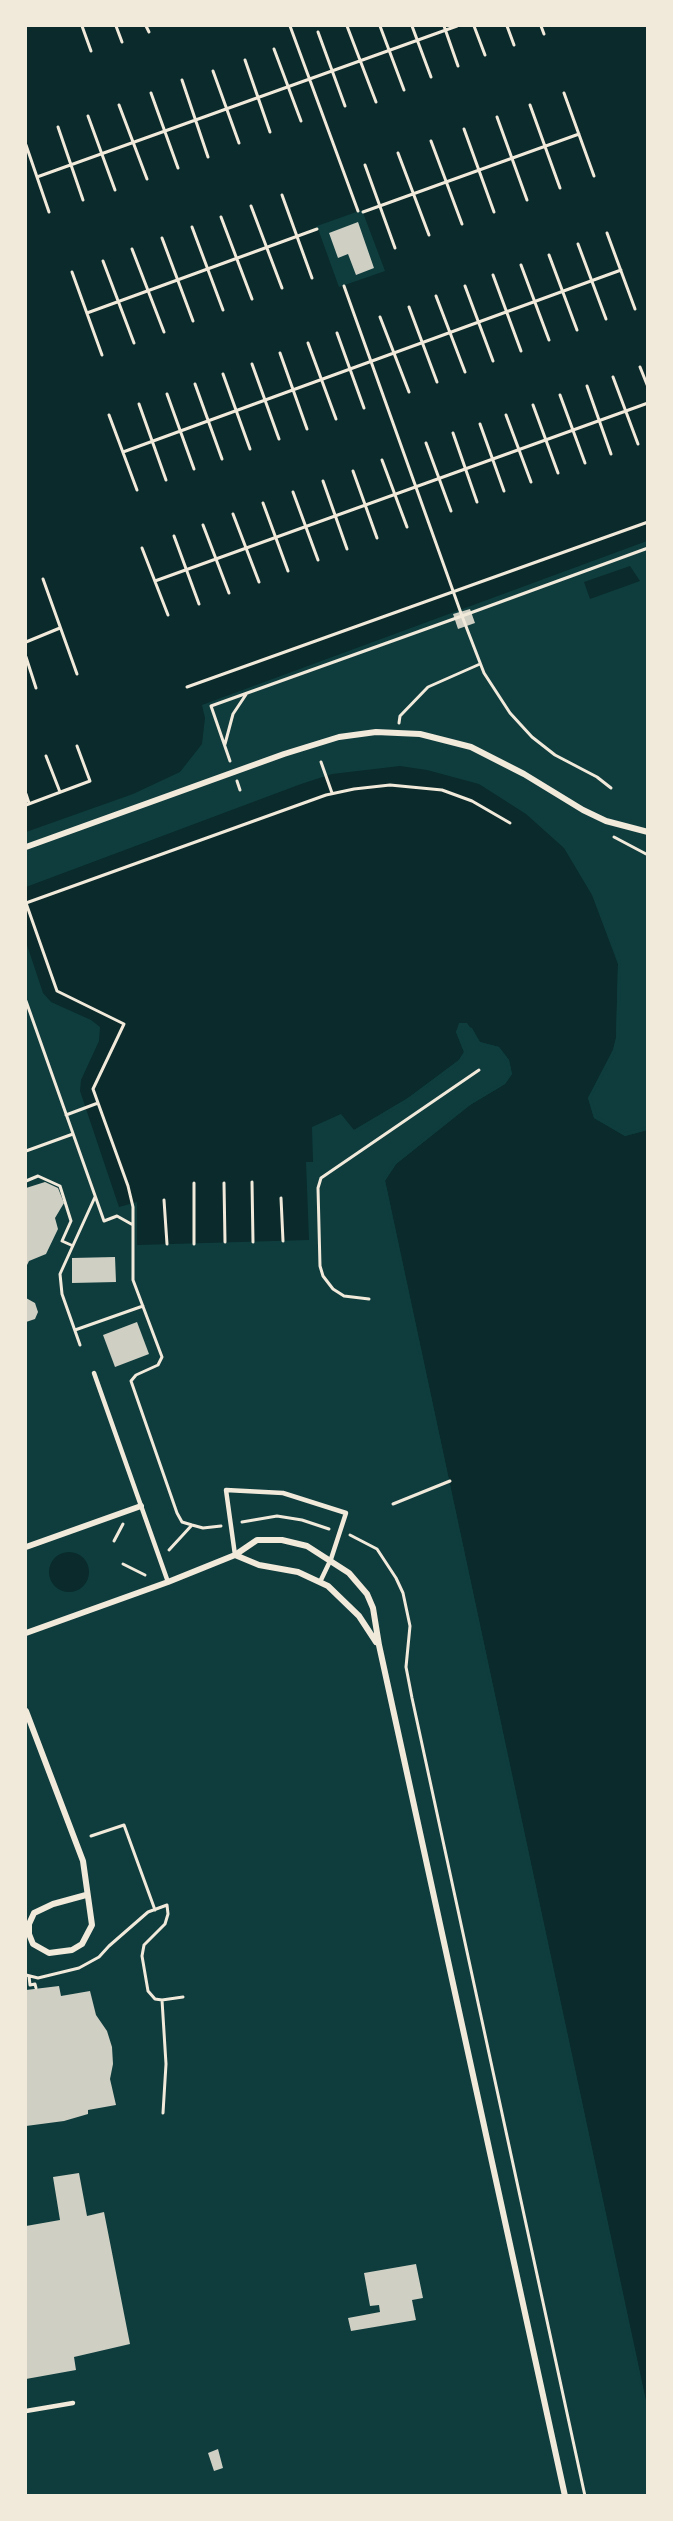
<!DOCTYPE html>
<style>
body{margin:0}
#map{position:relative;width:673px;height:2521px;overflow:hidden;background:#0f3d3e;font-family:Manrope,sans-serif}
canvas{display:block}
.frame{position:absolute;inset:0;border:27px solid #f1e9da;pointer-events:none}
</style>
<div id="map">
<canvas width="673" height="2521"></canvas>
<div class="frame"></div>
</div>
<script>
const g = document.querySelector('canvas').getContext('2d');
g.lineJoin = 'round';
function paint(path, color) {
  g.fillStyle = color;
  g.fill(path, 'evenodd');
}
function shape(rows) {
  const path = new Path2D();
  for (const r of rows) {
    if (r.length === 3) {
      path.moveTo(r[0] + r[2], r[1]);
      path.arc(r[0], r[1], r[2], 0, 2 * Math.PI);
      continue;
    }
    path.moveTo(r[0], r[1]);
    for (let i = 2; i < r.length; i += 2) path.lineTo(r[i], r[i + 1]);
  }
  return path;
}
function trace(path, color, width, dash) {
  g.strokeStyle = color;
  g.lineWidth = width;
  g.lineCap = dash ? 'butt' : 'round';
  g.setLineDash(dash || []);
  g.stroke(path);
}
paint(shape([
 [26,26,647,26,647,541,202,705,205,718,202,744,180,772,133,794,26,832],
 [630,566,640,581,590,599,584,582],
 [400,766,427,770,479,784,526,814,564,848,592,895,618,964,616,1038,613,1050,588,1098,594,1118,625,1136,648,1130,647,2407,385,1180,396,1164,470,1105,505,1084,512,1074,509,1060,499,1047,480,1042,472,1028,460,1023,456,1032,464,1052,459,1060,408,1098,354,1130,341,1114,312,1127,313,1162,306,1162,309,1240,137,1245,137,1202,119,1207,80,1091,81,1080,99,1041,100,1027,91,1020,51,1002,43,993,26,942,26,887,301,784,332,774],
 [69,1572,20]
]), '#0a2a2b');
paint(shape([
 [362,210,385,271,339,287,317,226],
 [613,936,621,963,619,1039,616,1051,591,1098,597,1116,626,1132,648,1127,647,1130,625,1136,594,1118,588,1098,613,1050,616,1038,618,964,610,938],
 [459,1023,467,1023,480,1042,499,1047,509,1060,512,1074,505,1084,470,1105,396,1164,385,1181,648,2410,645,2408,382,1181,394,1161,468,1103,503,1082,509,1073,506,1061,498,1050,478,1045,470,1030,462,1026,460,1032,467,1052,461,1062,409,1100,356,1133,354,1130,408,1098,459,1060,464,1052,456,1032]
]), '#0f3d3e');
paint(shape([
 [358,222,374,268,356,275,348,254,338,258,329,233],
 [470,609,475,623,458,629,453,614],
 [45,1182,58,1188,64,1203,55,1218,58,1229,46,1254,29,1261,26,1267,26,1188],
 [115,1257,116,1282,72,1283,72,1258],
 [26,1298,35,1303,38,1312,35,1319,26,1322],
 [137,1322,149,1354,115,1367,103,1335],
 [59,1986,61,1996,90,1991,96,2015,107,2031,112,2047,113,2064,110,2079,116,2105,88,2110,88,2114,64,2121,26,2126,26,1990],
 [79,2173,87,2216,104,2212,130,2344,74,2357,76,2370,26,2379,26,2226,60,2220,53,2177],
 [416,2264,423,2298,412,2300,416,2320,351,2331,348,2318,380,2312,379,2305,370,2306,364,2273],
 [218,2449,223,2468,214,2471,208,2453]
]), '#cfcfc3');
trace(shape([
 [82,26,91,51],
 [116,26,122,42],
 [146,26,149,32],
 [290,26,358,211],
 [347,26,376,102],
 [380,26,404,90],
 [412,26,431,77],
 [444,26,458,66],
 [474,26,485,55],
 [507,26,514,45],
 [541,26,544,34],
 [318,32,345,106],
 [274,49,301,121],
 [245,60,270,132],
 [213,71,239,143],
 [182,80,208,157],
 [151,93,178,168],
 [564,93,594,176],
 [119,105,147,179],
 [530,105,560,188],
 [88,116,115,190],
 [497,117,527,200],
 [58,127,83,200],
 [464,129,494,212],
 [431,141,462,224],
 [26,145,49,212],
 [398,153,429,235],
 [365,165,395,248],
 [37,177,457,26],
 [282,195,312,278],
 [251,206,282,288],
 [363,212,579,134],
 [221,217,252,299],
 [192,227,223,310],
 [607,233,635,309],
 [162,238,193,321],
 [578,244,606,319],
 [132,249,164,332],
 [549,255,577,330],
 [103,261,134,343],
 [521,265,549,340],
 [72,272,102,355],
 [493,275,521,351],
 [465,286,493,361],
 [436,296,465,372],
 [409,307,437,382],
 [87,313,317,229],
 [380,317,409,392],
 [337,333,364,408],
 [308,343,336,419],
 [280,353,307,429],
 [252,364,279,439],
 [640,367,648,387],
 [223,374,250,449],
 [613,377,638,444],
 [195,384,222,459],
 [587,386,611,454],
 [167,394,194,469],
 [560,395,585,463],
 [139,404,166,480],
 [533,405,558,473],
 [109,415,137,490],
 [506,415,531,482],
 [480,424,504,491],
 [453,433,477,502],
 [426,443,451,511],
 [123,452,621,270],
 [382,460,407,527],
 [353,471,377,538],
 [323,481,347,549],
 [293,492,318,560],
 [263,503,288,571],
 [233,514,259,582],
 [203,525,229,593],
 [174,536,199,604],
 [142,548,168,615],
 [43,579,77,674],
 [155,581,648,403],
 [26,642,60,628],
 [26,657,36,688],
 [187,687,648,522],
 [399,723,400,716,428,687,480,664],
 [225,744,233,714,247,693],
 [46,756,60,792],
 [230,761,211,706,462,616,344,286],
 [321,762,332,793],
 [237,781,240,790],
 [611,788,597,777,555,755,532,737,510,713,484,673,462,616,648,548],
 [26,794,29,803],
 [26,805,90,781,77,746],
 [614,837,648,855],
 [26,903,326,795,354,789,390,785,442,790,472,801,510,823],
 [26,903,57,991,124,1024,93,1089,128,1186,133,1207,133,1225],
 [26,1001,104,1221,117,1216,133,1225,133,1280,162,1357,158,1365,136,1375,131,1381,177,1513,182,1522,192,1525,203,1528,221,1526],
 [66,1115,98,1103],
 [26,1151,73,1134],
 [26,1181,38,1176,60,1186,71,1221,62,1241,71,1245],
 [252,1182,253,1242],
 [194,1183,194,1244],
 [224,1183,225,1242],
 [281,1198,283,1241],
 [164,1200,167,1244],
 [369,1299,344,1296,333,1289,323,1276,320,1266,318,1188,321,1178,479,1070],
 [75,1330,143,1306],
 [80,1345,62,1294,60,1274,95,1197],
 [393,1504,450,1481],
 [242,1522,277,1516,302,1520,329,1529],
 [350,1535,377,1549,396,1578,403,1593,410,1626,406,1667,412,1698,585,2496],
 [114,1541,123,1524],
 [169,1550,192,1525],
 [123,1564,145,1575],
 [91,1836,124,1825,155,1910],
 [26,1975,38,1978,79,1968,99,1957,109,1946,148,1912,167,1905,168,1914,165,1924,144,1945,142,1956,148,1991,155,1999,162,2000,166,2064,163,2113],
 [29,1976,30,1985,35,1984,36,1988],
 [162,2000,183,1997]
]), '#f1e9da', 3);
trace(shape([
 [94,1373,168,1582],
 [235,1555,226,1490,283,1493,346,1513,331,1559,320,1582],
 [26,2411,73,2403]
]), '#f1e9da', 4.5);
trace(shape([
 [26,847,284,754,339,737,376,732,420,734,471,747,524,774,583,810,606,821,648,832],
 [26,1547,141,1506],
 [235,1555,259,1565,298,1572,328,1586,359,1616,376,1642],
 [26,1633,168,1582,235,1555,257,1540,282,1540,307,1546,349,1573,367,1594,373,1608,379,1645,565,2496],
 [26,1711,83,1861,92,1925,82,1944,72,1950,49,1953,33,1944,29,1934,29,1924,34,1913,53,1904,86,1895]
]), '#f1e9da', 6);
</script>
